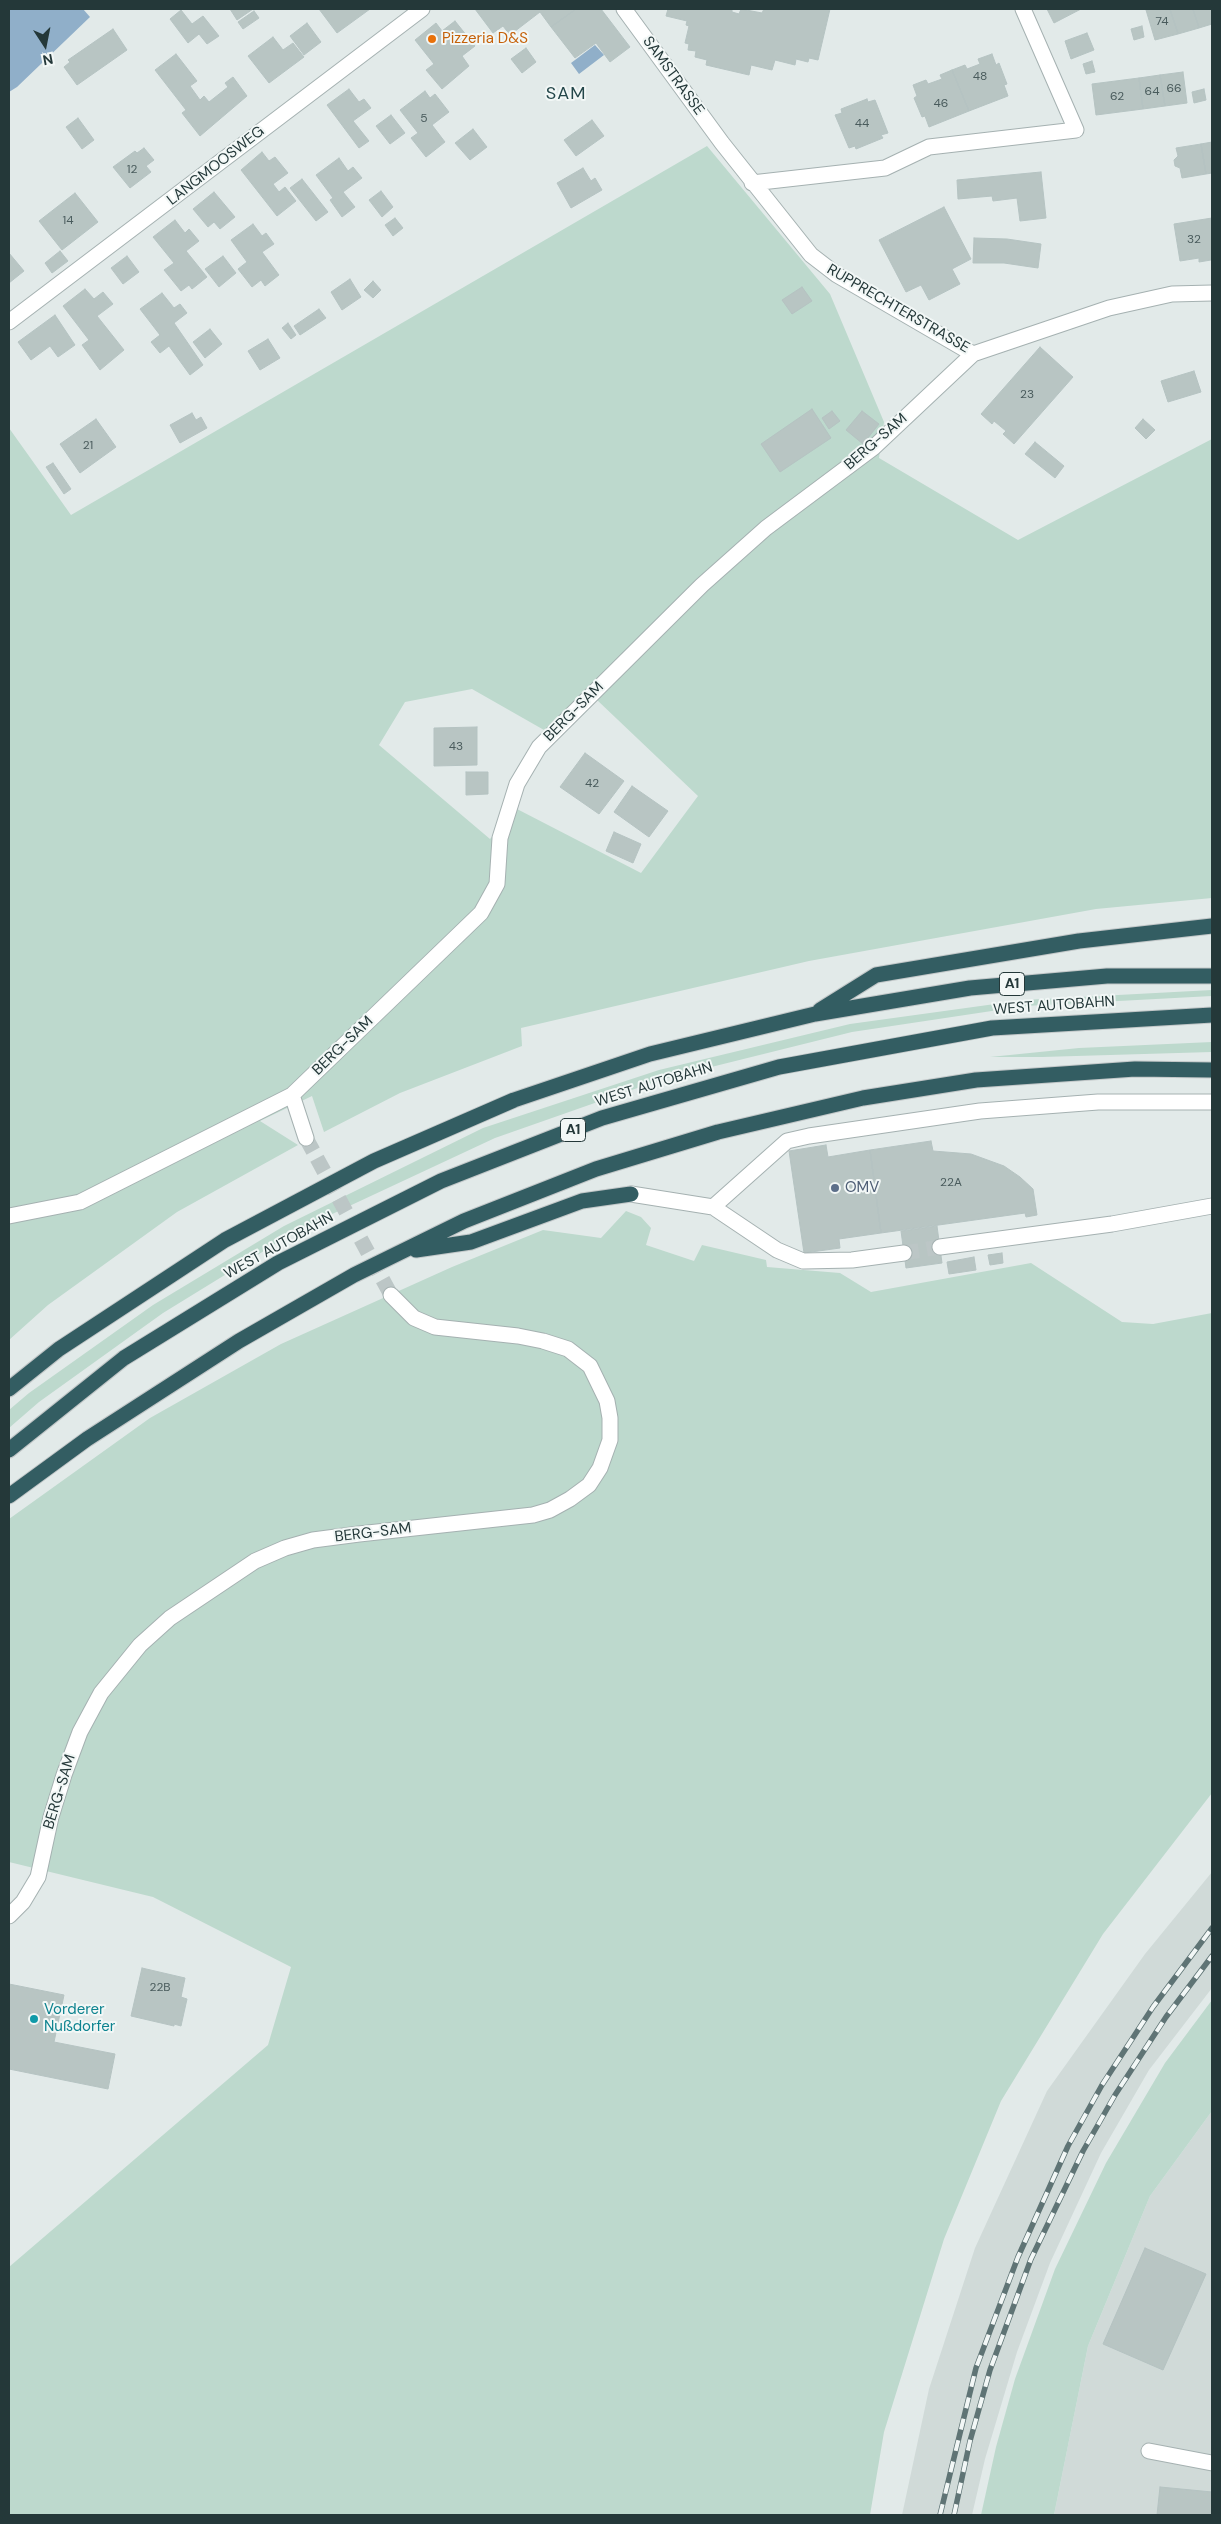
<!DOCTYPE html>
<meta charset="utf-8">
<style>
body{margin:0}
#map{position:relative;width:1221px;height:2524px;overflow:hidden;background:#e2eae9;font-family:"DM Sans",sans-serif}
canvas{display:block}
.frame{position:absolute;inset:0;border:10px solid #243839;pointer-events:none}
.north{position:absolute;left:20px;top:20px;width:50px;height:50px;-webkit-text-stroke:4px #f2f7f6;paint-order:stroke;rotate:169deg;font-size:14px;font-weight:700;line-height:20px;text-align:center;color:#243839}
.north::after{content:'';display:block;margin:auto;width:18px;height:22px;background:#243839;clip-path:polygon(50% 0,100% 100%,50% 72%,0 100%)}
</style>
<div id="map">
<canvas width="1221" height="2524"></canvas>
<div class="frame"></div>
<div class="north">N</div>
</div>
<script>
const g = document.querySelector('canvas').getContext('2d');
g.lineJoin = 'round';
function paint(path, color) {
  g.fillStyle = color;
  g.fill(path, 'evenodd');
}
function shape(rows) {
  const path = new Path2D();
  for (const r of rows) {
    path.moveTo(r[0], r[1]);
    for (let i = 2; i < r.length; i += 2) path.lineTo(r[i], r[i + 1]);
  }
  return path;
}
function trace(path, color, width, dash) {
  g.strokeStyle = color;
  g.lineWidth = width;
  g.lineCap = dash ? 'butt' : 'round';
  g.setLineDash(dash || []);
  g.stroke(path);
}
function write(font, color, halo, rows, align = 'center') {
  g.font = font + ' "DM Sans",sans-serif';
  g.lineWidth = 4;
  g.setLineDash([]);
  g.textBaseline = 'middle';
  g.strokeStyle = halo;
  g.fillStyle = color;
  for (const [text, x, y, turn = 0] of rows) {
    g.save();
    g.translate(x, y);
    g.rotate((+turn || 0) * Math.PI / 180);
    g.textAlign = isNaN(turn) ? turn : align;
    if (halo) g.strokeText(text, 0, 0);
    g.fillText(text, 0, 0);
    g.restore();
  }
}
paint(shape([
 [1212,1872,1212,1988,1149,2070,1101,2153,1050,2263,1017,2352,985,2459,972,2515,902,2515,929,2389,975,2248,1047,2091,1145,1954],
 [1212,2111,1212,2515,1054,2515,1088,2346,1150,2196]
]), '#d0dad8');
paint(shape([
 [707,146,830,294,884,422,879,458,1018,540,1212,439,1212,898,1096,909,809,961,521,1028,522,1046,400,1093,324,1132,312,1096,260,1121,298,1145,177,1212,48,1305,9,1340,9,428,71,515],
 [472,689,544,730,597,700,698,796,641,873,517,809,490,839,379,745,405,702],
 [1212,990,1212,996,1025,1006,852,1032,663,1079,495,1138,298,1230,163,1313,39,1402,9,1428,9,1410,29,1393,153,1305,284,1226,483,1128,659,1070,850,1024,1024,1000],
 [1212,1042,1212,1052,1042,1057,990,1057,1079,1048],
 [626,1211,641,1217,651,1228,646,1245,694,1261,702,1245,766,1260,767,1267,840,1273,871,1292,1031,1263,1122,1322,1153,1324,1212,1313,1212,1793,1103,1934,1001,2101,944,2239,884,2432,870,2515,9,2515,9,2267,268,2045,291,1967,153,1897,9,1862,9,1519,150,1418,281,1344,452,1267,543,1230,601,1238],
 [1212,2000,1212,2111,1150,2196,1088,2346,1054,2515,981,2515,996,2447,1015,2379,1055,2269,1106,2163,1165,2063]
]), '#bdd9cd');
paint(shape([
 [9,9,83,9,90,17,17,87,9,92],
 [595,45,604,55,579,74,571,63]
]), '#90afc9');
const building = shape([
 [230,9,253,9,237,20,230,9],
 [319,9,370,9,337,33,319,9],
 [475,9,576,9,551,27,540,12,510,35,503,26,493,33,475,9],
 [576,9,601,9,630,47,610,62,596,43,575,58,551,27,576,9],
 [668,9,732,9,732,12,739,14,741,9,762,13,764,9,830,9,818,60,809,58,808,62,796,59,795,65,775,60,772,70,751,65,749,75,706,65,707,60,695,57,696,51,688,50,689,44,685,43,689,26,686,25,687,21,666,16,668,9],
 [1047,9,1081,9,1054,23,1047,9],
 [1152,9,1170,9,1178,34,1155,40,1146,10,1152,9],
 [1170,9,1193,9,1199,28,1178,34,1170,9],
 [1193,9,1212,9,1212,24,1199,28,1193,9],
 [181,10,192,24,203,16,219,36,207,44,199,34,188,43,170,19,181,10],
 [254,11,259,18,243,29,238,22,254,11],
 [455,21,475,46,462,56,469,66,442,89,426,70,434,64,415,40,436,23,442,31,455,21],
 [307,23,321,42,304,55,290,36,307,23],
 [1142,26,1144,37,1134,40,1131,29,1142,26],
 [113,29,127,50,77,85,64,67,70,62,68,60,113,29],
 [1087,33,1094,50,1071,59,1065,41,1087,33],
 [273,37,283,50,293,43,304,57,269,83,248,56,273,37],
 [526,48,536,62,522,73,511,59,526,48],
 [176,54,197,81,190,86,200,100,204,96,209,102,228,87,225,83,233,77,247,96,200,136,182,113,186,110,155,70,176,54],
 [992,54,996,65,999,63,1007,84,1004,85,1008,96,969,111,952,70,965,65,967,69,980,64,978,59,992,54],
 [1092,61,1095,72,1086,74,1083,64,1092,61],
 [952,70,969,111,929,127,925,116,922,117,914,98,917,96,913,85,926,80,928,84,942,79,940,75,952,70],
 [1183,72,1187,103,1165,106,1160,75,1183,72],
 [1160,75,1165,106,1143,109,1139,78,1160,75],
 [1139,78,1143,109,1096,115,1092,84,1139,78],
 [349,89,359,102,364,99,371,108,353,121,369,141,359,148,327,105,349,89],
 [1204,89,1206,100,1194,103,1192,92,1204,89],
 [425,91,430,98,435,94,449,112,432,125,445,142,426,157,411,138,418,133,400,110,425,91],
 [867,99,868,102,875,100,888,133,881,135,883,138,856,149,855,146,849,148,835,115,842,113,841,109,867,99],
 [391,115,405,133,390,144,376,126,391,115],
 [78,118,94,140,82,149,66,127,78,118],
 [592,120,604,136,576,156,564,140,592,120],
 [473,129,487,147,470,160,455,143,473,129],
 [1212,142,1212,173,1206,174,1201,144,1212,142],
 [1201,144,1206,174,1182,178,1180,168,1175,166,1174,160,1178,156,1176,148,1201,144],
 [144,148,154,160,146,166,151,172,130,188,113,167,135,151,137,153,144,148],
 [262,152,269,161,275,157,288,173,273,184,279,192,285,187,296,201,277,216,241,170,262,152],
 [339,158,348,171,353,167,362,178,343,192,355,207,342,217,330,200,333,198,316,175,339,158],
 [583,168,591,181,595,178,602,190,571,208,557,183,583,168],
 [1041,172,1046,218,1020,221,1017,198,993,201,992,196,958,199,957,180,1041,172],
 [302,179,328,212,316,221,290,188,302,179],
 [381,191,393,207,382,217,369,200,381,191],
 [214,192,235,217,220,229,214,222,208,227,193,209,214,192],
 [75,193,98,222,62,250,39,221,75,193],
 [944,207,971,259,952,269,960,284,929,300,921,285,906,292,879,240,944,207],
 [395,218,403,228,393,236,385,225,395,218],
 [1212,218,1211,260,1199,262,1199,258,1180,261,1174,224,1212,218],
 [175,220,185,233,189,229,199,241,186,251,207,277,192,289,189,285,181,291,164,270,174,263,153,237,175,220],
 [253,224,262,236,266,233,274,244,262,252,279,275,265,286,261,280,252,287,238,269,247,262,231,240,253,224],
 [974,238,1007,239,1041,244,1038,268,1004,263,973,263,974,238],
 [60,251,68,261,52,273,45,263,60,251],
 [9,253,24,271,9,283,9,253],
 [127,256,139,272,123,284,111,268,127,256],
 [223,256,236,273,219,287,205,269,223,256],
 [350,279,361,297,342,310,331,292,350,279],
 [373,281,381,290,373,298,364,290,373,281],
 [802,287,812,301,792,314,782,300,802,287],
 [85,289,94,299,103,292,113,304,97,316,124,350,100,370,82,345,89,340,63,306,85,289],
 [162,293,174,308,180,304,187,313,174,323,203,365,190,375,169,346,160,353,151,342,160,335,140,309,162,293],
 [319,309,326,318,300,335,294,326,319,309],
 [55,315,75,345,58,357,50,346,31,360,18,342,55,315],
 [288,323,296,335,291,339,282,328,288,323],
 [210,329,222,344,205,358,193,342,210,329],
 [268,339,280,358,260,370,248,351,268,339],
 [1040,347,1073,377,1014,444,1003,434,1006,431,994,421,992,424,981,414,1040,347],
 [1194,371,1201,392,1168,402,1161,381,1194,371],
 [812,409,831,438,780,472,761,444,812,409],
 [832,411,840,421,829,429,822,418,832,411],
 [862,411,879,424,863,444,846,430,862,411],
 [192,413,196,420,201,417,207,428,180,443,170,425,192,413],
 [96,419,116,447,80,473,60,444,96,419],
 [1143,419,1155,430,1146,439,1135,428,1143,419],
 [1035,442,1064,466,1055,478,1025,454,1035,442],
 [53,463,71,489,64,494,46,467,53,463],
 [477,727,477,765,434,766,434,728,477,727],
 [585,753,624,781,599,814,560,787,585,753],
 [466,772,488,772,488,794,466,795,466,772],
 [632,786,668,811,649,837,614,812,632,786],
 [614,832,641,844,633,863,606,851,614,832],
 [931,1141,933,1151,971,1154,1004,1166,1020,1177,1033,1189,1037,1215,1026,1217,1025,1213,881,1233,870,1150,931,1141],
 [826,1145,828,1157,870,1150,881,1233,839,1239,840,1248,804,1253,789,1151,826,1145],
 [937,1226,942,1263,906,1268,901,1231,937,1226],
 [1002,1253,1003,1263,990,1265,988,1255,1002,1253],
 [974,1257,976,1270,949,1274,947,1262,974,1257],
 [142,1968,185,1978,181,1997,187,1999,181,2026,174,2024,174,2026,131,2016,142,1968],
 [9,1984,64,1995,54,2042,115,2054,108,2089,9,2069,9,1984],
 [1145,2248,1206,2274,1163,2370,1103,2344,1145,2248],
 [1160,2487,1212,2492,1212,2515,1157,2515,1160,2487]
]);
paint(building, '#b8c5c3');
trace(building, '#b5c3c2', 1);
trace(shape([
 [306,1138,391,1295],
 [904,1253,940,1247]
]), '#bcc6c6', 15, [15, 8]);
const minor = shape([
 [624,9,722,143,811,255,837,275,973,354,1109,308,1172,294,1212,293],
 [752,183,885,168,929,147,1076,130,1023,9],
 [9,322,422,9],
 [306,1138,292,1095,481,913,497,884,500,838,517,784,539,747,702,585,766,528,873,448,973,354],
 [631,1194,713,1207,787,1141,809,1136,980,1111,1098,1102,1212,1102],
 [713,1207,777,1250,803,1261,852,1260,904,1253],
 [9,1216,80,1202,292,1095],
 [940,1247,1112,1224,1212,1206],
 [9,1916,23,1902,38,1877,51,1817,64,1775,80,1732,101,1693,140,1645,170,1618,255,1561,285,1548,313,1540,359,1534,533,1515,550,1510,570,1499,589,1485,600,1468,610,1440,610,1418,607,1401,590,1366,568,1349,543,1341,518,1336,435,1327,414,1318,391,1295],
 [1149,2451,1212,2463]
]);
const highway = shape([
 [820,1010,876,975,1079,941,1212,926],
 [416,1250,471,1242,582,1201,631,1194],
 [9,1389,59,1349,225,1240,374,1161,514,1100,650,1054,815,1014,970,988,1107,976,1212,976],
 [9,1450,124,1358,278,1263,441,1181,602,1118,779,1067,992,1028,1212,1015],
 [9,1496,87,1439,239,1341,354,1275,464,1221,596,1169,718,1132,863,1098,976,1080,1135,1069,1212,1070]
]);
trace(minor, '#a5b1b1', 17);
trace(highway, '#c2c7c8', 17);
trace(minor, '#fff', 15);
trace(highway, '#335d62', 15);
const rail = shape([
 [940,2515,976,2368,1018,2257,1068,2146,1102,2085,1153,2007,1212,1928],
 [954,2515,970,2441,990,2370,1031,2259,1083,2151,1115,2095,1166,2017,1212,1956]
]);
trace(rail, '#5f7475', 5.5);
trace(rail, '#f2f7f6', 4, [11]);
for (const [x, y, r, color] of [
 [432,39,5,"#e8710a"],
 [835,1188,5,"#5c6f8a"],
 [34,2019,5,"#0f9aa8"]
]) {
  const dot = new Path2D();
  dot.arc(x, y, r, 0, 2 * Math.PI);
  g.fillStyle = color;
  g.fill(dot);
  trace(dot, '#f2f7f6', 2);
}
write('12px', '#495b5c', null, [
 ["74",1162,22],
 ["48",980,77],
 ["66",1174,89],
 ["64",1152,92],
 ["62",1117,97],
 ["46",941,104],
 ["5",424,119],
 ["44",862,124],
 ["12",132,170],
 ["14",68,221],
 ["32",1194,240],
 ["23",1027,395],
 ["21",88,446],
 ["43",456,747],
 ["42",592,784],
 ["22A",951,1183],
 ["22B",160,1988]
]);
for (const [x, y, w] of [
 [1012,984,25],
 [573,1130,25]
]) {
  const box = new Path2D();
  box.roundRect(x - w / 2, y - 11.5, w, 23, 4);
  g.fillStyle = '#f2f7f6';
  g.fill(box);
  trace(box, '#243839', 1);
}
write('bold 14px', '#243839', null, [
 ["A1",1012,984],
 ["A1",573,1130]
]);
write('15px', '#c56008', '#f2f7f6', [
 ["Pizzeria D&S",442,39]
], 'left');
write('15px', '#243839', '#f2f7f6', [
 ["SAMSTRASSE",673,76,54],
 ["LANGMOOSWEG",216,166,-38],
 ["RUPPRECHTERSTRASSE",898,309,30],
 ["BERG-SAM",876,442,-41],
 ["BERG-SAM",574,712,-45],
 ["WEST AUTOBAHN",1054,1006,-4],
 ["BERG-SAM",343,1046,-44],
 ["WEST AUTOBAHN",654,1085,-17],
 ["WEST AUTOBAHN",279,1246,-29],
 ["BERG-SAM",373,1533,-7],
 ["BERG-SAM",60,1792,-73]
]);
write('15px', '#4e5e75', '#f2f7f6', [
 ["OMV",845,1188]
], 'left');
write('15px', '#0d838f', '#f2f7f6', [
 ["Vorderer",44,2010],
 ["Nußdorfer",44,2027]
], 'left');
g.letterSpacing = '1px';
write('18px', '#234649', '#f2f7f6', [
 ["SAM",566,94]
]);
g.letterSpacing = '0px';
</script>
